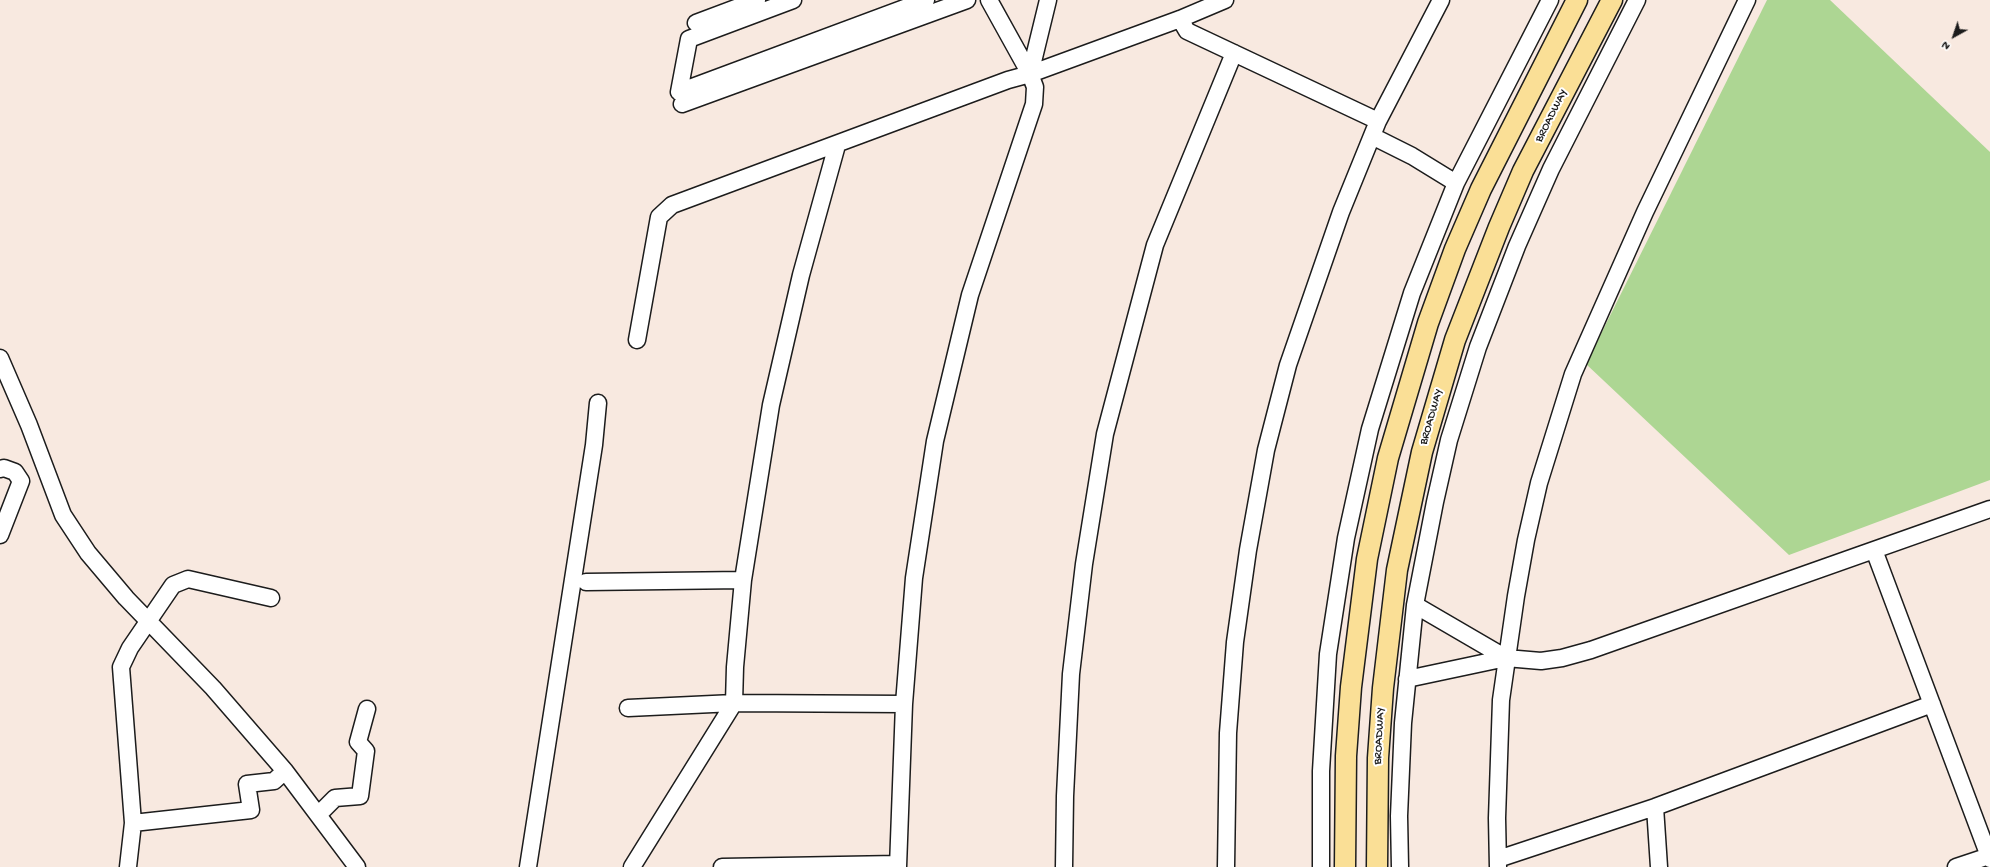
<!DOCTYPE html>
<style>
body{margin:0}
#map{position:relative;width:1990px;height:867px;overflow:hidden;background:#f8e9e0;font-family:"Gochi Hand",sans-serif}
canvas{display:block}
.north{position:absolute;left:1934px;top:16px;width:40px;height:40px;-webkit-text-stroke:3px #fff;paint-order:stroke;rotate:220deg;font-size:11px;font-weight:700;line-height:16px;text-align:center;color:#1c1c1c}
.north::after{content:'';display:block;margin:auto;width:14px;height:18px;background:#1c1c1c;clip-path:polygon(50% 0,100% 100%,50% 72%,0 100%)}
</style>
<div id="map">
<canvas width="1990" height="867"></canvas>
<div class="north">N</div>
</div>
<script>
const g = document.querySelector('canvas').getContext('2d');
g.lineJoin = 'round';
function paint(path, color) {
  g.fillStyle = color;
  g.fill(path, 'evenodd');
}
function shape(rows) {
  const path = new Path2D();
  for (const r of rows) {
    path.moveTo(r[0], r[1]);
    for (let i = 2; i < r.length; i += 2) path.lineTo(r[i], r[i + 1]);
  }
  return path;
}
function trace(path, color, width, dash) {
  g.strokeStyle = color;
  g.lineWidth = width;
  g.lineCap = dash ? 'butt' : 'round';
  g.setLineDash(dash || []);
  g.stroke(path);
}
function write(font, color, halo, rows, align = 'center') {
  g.font = font + ' "Gochi Hand",sans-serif';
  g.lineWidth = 4;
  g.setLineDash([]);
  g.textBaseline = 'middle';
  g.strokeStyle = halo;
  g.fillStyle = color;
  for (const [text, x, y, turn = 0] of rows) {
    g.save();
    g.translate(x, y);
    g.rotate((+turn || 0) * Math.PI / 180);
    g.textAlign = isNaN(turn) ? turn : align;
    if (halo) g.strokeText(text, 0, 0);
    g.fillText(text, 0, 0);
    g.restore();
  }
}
paint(shape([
 [1767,0,1830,0,1990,152,1990,480,1789,555,1586,364]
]), '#add693');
const minor = shape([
 [989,0,1030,74,1048,0],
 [1180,19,1187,31,1378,121,1341,212,1288,365,1266,450,1248,550,1235,642,1228,733,1226,867],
 [696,23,757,0],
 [679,92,926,0],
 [679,92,689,39,793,0],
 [682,104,967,0],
 [1378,121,1441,0],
 [1372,136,1412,156,1456,183],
 [637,340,659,217,672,205,1008,80,1030,74,1180,19,1225,0],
 [0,358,29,425,63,515,88,553,126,598,213,688,285,771,357,867],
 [0,469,4,468,15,472,21,481,0,535],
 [1874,550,1990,859],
 [586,582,743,580],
 [1415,605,1506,658],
 [1407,679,1506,658,1541,661,1562,658,1591,650,1990,509],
 [904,704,914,578,935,441,970,295,1034,104,1035,87,1030,74],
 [628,708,734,703,904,704,898,867],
 [1655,807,1659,867],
 [319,814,335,798,360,796,366,751,358,742,367,709],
 [133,823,251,810,247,784,274,781,285,771],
 [1498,859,1655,807,1932,704],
 [128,867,133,823,121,667,130,648,173,585,188,579,271,598],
 [528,867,594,445,598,403],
 [632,867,734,703,735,667,743,580,771,405,801,275,837,145],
 [722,867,898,864],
 [1064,867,1065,796,1071,674,1084,564,1105,434,1155,245,1234,53],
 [1321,867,1321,771,1328,654,1346,538,1370,429,1412,293,1456,183,1550,0],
 [1400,867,1399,816,1403,723,1415,605,1435,502,1449,440,1478,347,1517,246,1551,169,1637,0],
 [1498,867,1497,818,1501,700,1516,596,1526,540,1539,483,1573,374,1645,212,1747,0],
 [1956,867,1989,856]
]);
const major = shape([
 [1345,867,1346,756,1351,687,1367,559,1388,458,1428,323,1455,249,1481,189,1577,0],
 [1377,867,1378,758,1383,688,1397,570,1422,452,1455,340,1499,227,1523,171,1612,0]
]);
trace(minor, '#1c1c1c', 19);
trace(major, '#1c1c1c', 23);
trace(minor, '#fff', 16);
trace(major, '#fadf96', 20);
write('12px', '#1c1c1c', '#fff', [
 ["BROADWAY",1552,116,-63],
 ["BROADWAY",1432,417,-74],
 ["BROADWAY",1380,736,-87]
]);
</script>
